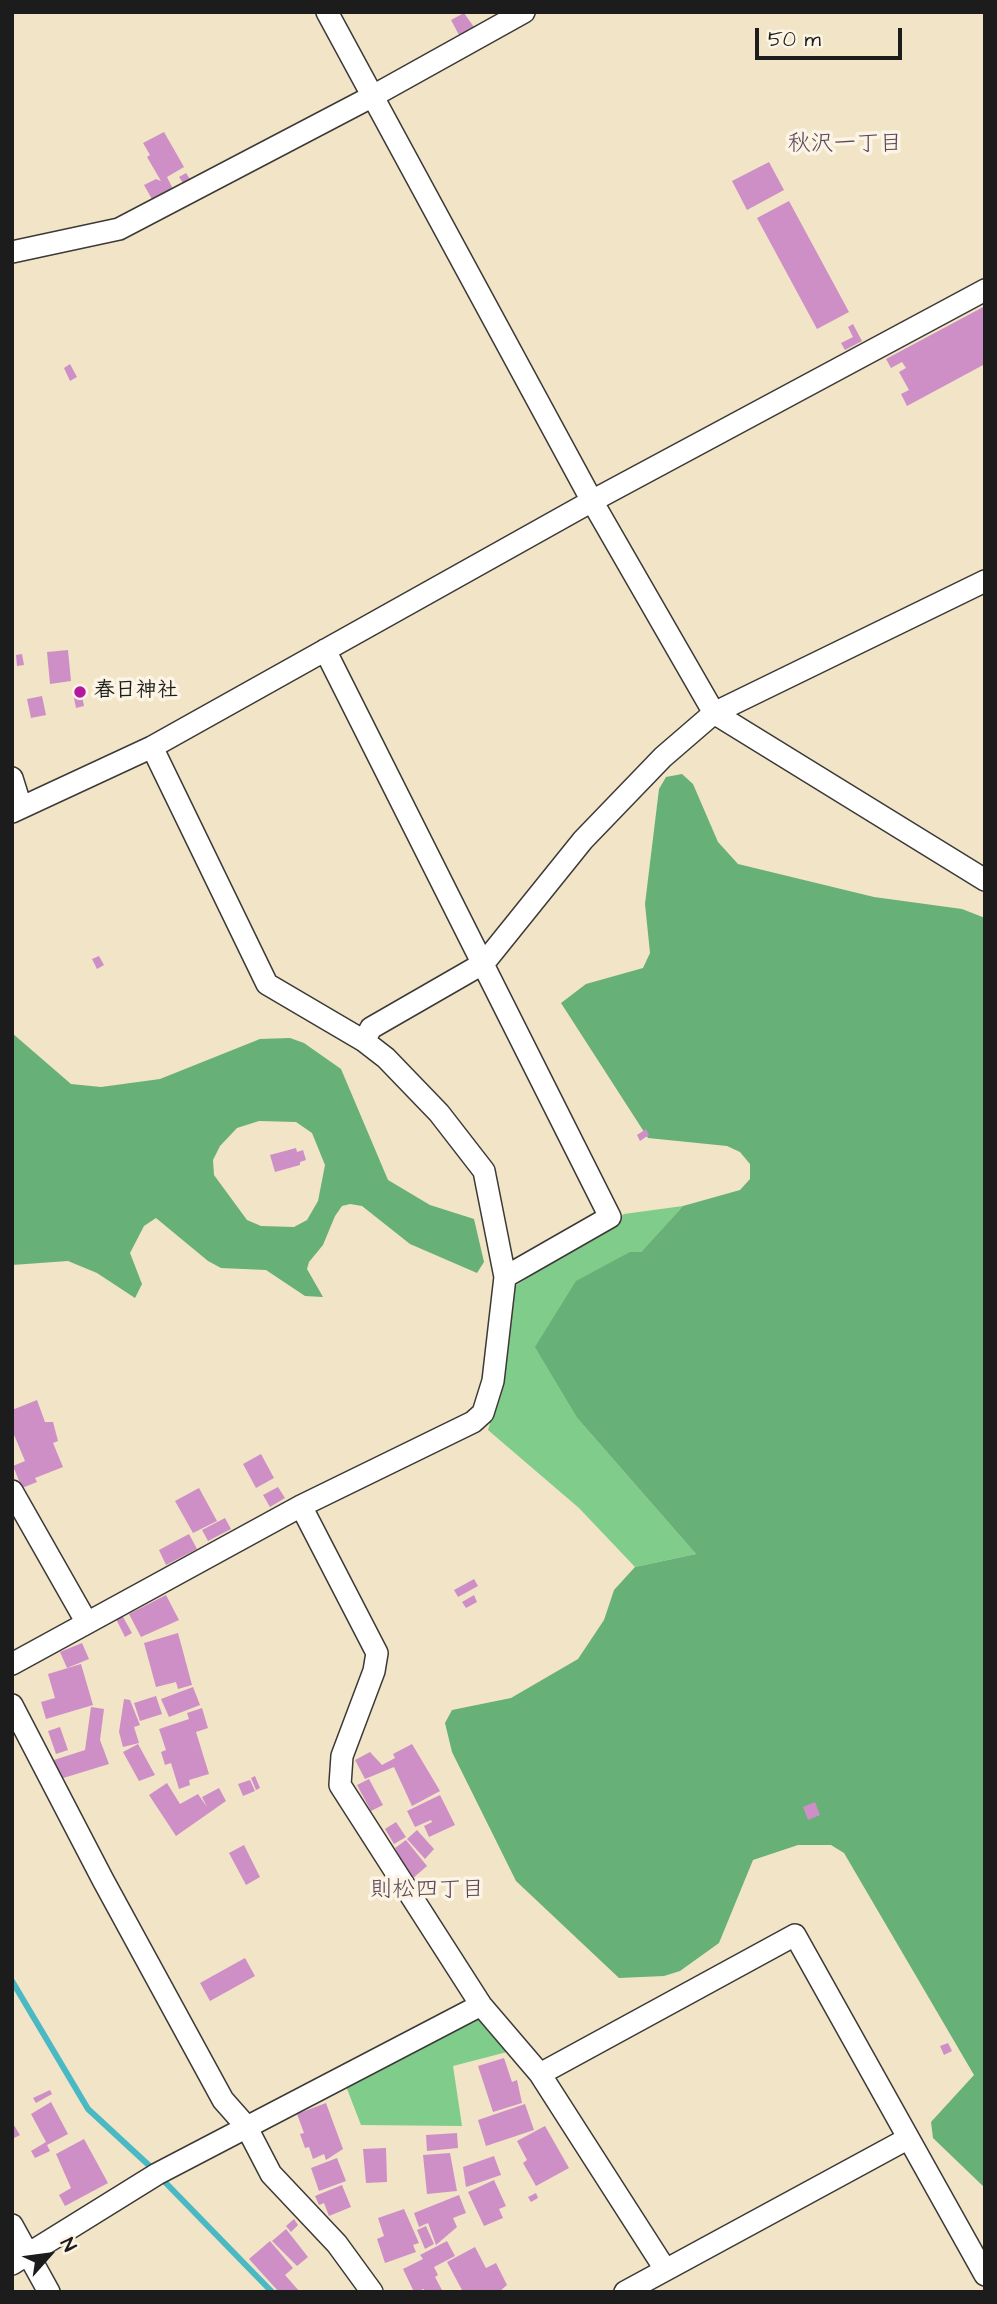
<!DOCTYPE html>
<meta charset="utf-8">
<style>
body{margin:0}
#map{position:relative;width:997px;height:2304px;overflow:hidden;background:#f1e4c7;font-family:"Architects Daughter",sans-serif}
canvas{display:block}
.frame{position:absolute;inset:0;border:14px solid #1c1c1c;pointer-events:none}
.north{position:absolute;left:14px;top:2220px;width:70px;height:70px;-webkit-text-stroke:5px #fcf5e5;paint-order:stroke;rotate:62deg;font-size:19px;font-weight:700;line-height:28px;text-align:center;color:#1c1c1c}
.north::after{content:'';display:block;margin:auto;width:24px;height:32px;background:#1c1c1c;clip-path:polygon(50% 0,100% 100%,50% 72%,0 100%)}
.scale{position:absolute;left:755px;top:28px;width:147px;height:32px;box-sizing:border-box;border:4px solid #1c1c1c;border-top:0;padding-left:9px;font-size:21px;line-height:24px;white-space:nowrap;color:#1c1c1c;-webkit-text-stroke:5px #fcf5e5;paint-order:stroke}
</style>
<div id="map">
<canvas width="997" height="2304"></canvas>
<div class="frame"></div>
<div class="north">N</div>
<div class="scale">50 m</div>
</div>
<script>
const g = document.querySelector('canvas').getContext('2d');
g.lineJoin = 'round';
function paint(path, color) {
  g.fillStyle = color;
  g.fill(path, 'evenodd');
}
function shape(rows) {
  const path = new Path2D();
  for (const r of rows) {
    path.moveTo(r[0], r[1]);
    for (let i = 2; i < r.length; i += 2) path.lineTo(r[i], r[i + 1]);
  }
  return path;
}
function trace(path, color, width, dash) {
  g.strokeStyle = color;
  g.lineWidth = width;
  g.lineCap = dash ? 'butt' : 'round';
  g.setLineDash(dash || []);
  g.stroke(path);
}
function write(font, color, halo, rows, align = 'center') {
  g.font = font + ' "Architects Daughter","Klee One",sans-serif';
  g.lineWidth = 7;
  g.setLineDash([]);
  g.textBaseline = 'middle';
  g.strokeStyle = halo;
  g.fillStyle = color;
  for (const [text, x, y, turn = 0] of rows) {
    g.save();
    g.translate(x, y);
    g.rotate((+turn || 0) * Math.PI / 180);
    g.textAlign = isNaN(turn) ? turn : align;
    if (halo) g.strokeText(text, 0, 0);
    g.fillText(text, 0, 0);
    g.restore();
  }
}
paint(shape([
 [683,1206,641,1252,578,1419,696,1554,635,1567,579,1508,488,1430,503,1379,515,1286,624,1214],
 [481,2013,507,2052,453,2066,462,2126,361,2125,344,2081]
]), '#7fcc8b');
paint(shape([
 [682,774,693,784,718,842,738,864,874,897,962,909,985,918,985,2188,933,2138,931,2122,974,2075,844,1853,831,1845,798,1845,753,1860,719,1943,680,1971,664,1976,619,1978,516,1881,452,1752,445,1723,452,1710,511,1698,578,1659,604,1620,614,1590,635,1567,696,1554,578,1419,535,1347,576,1281,630,1252,641,1252,683,1206,740,1190,750,1179,750,1164,740,1152,727,1146,648,1138,561,1003,586,984,643,968,650,953,645,904,659,789,666,777],
 [12,1033,71,1084,101,1087,160,1079,260,1039,290,1038,304,1043,341,1069,388,1180,430,1205,474,1219,484,1262,477,1273,410,1244,362,1206,350,1204,342,1206,335,1216,323,1245,309,1262,307,1269,323,1297,305,1296,266,1270,221,1268,208,1261,156,1218,144,1226,130,1253,142,1284,135,1298,97,1273,68,1261,12,1265],
 [259,1121,296,1122,312,1133,325,1165,318,1201,307,1220,294,1227,261,1226,247,1220,214,1175,213,1160,220,1146,237,1128]
]), '#67b077');
trace(shape([
 [12,1981,88,2109,154,2170],
 [161,2178,272,2292]
]), '#4bb9c3', 6);
paint(shape([
 [464,13,474,27,459,35,451,20],
 [164,132,184,167,167,177,173,189,153,201,144,185,156,179,161,181,147,157,150,155,143,143],
 [769,162,784,190,747,210,732,181],
 [186,173,190,179,183,183,179,177],
 [789,201,849,312,817,329,757,218],
 [985,306,985,364,907,406,901,394,909,390,899,372,906,368,902,362,891,368,886,359],
 [853,324,862,341,845,350,841,343,853,337,848,327],
 [70,364,77,377,70,381,64,368],
 [68,650,71,681,50,684,47,652],
 [22,654,24,665,17,666,16,655],
 [81,691,84,706,76,708,73,693],
 [42,696,46,715,31,718,27,699],
 [99,956,104,965,97,969,92,959],
 [646,1129,649,1135,640,1141,637,1135],
 [296,1148,297,1152,303,1150,306,1160,300,1162,300,1165,275,1172,270,1155],
 [37,1400,45,1422,53,1422,58,1441,53,1443,63,1467,35,1478,37,1482,22,1488,13,1466,25,1461,12,1430,12,1410],
 [261,1454,274,1478,256,1488,243,1464],
 [278,1487,285,1498,270,1507,263,1495],
 [199,1488,217,1521,193,1533,175,1501],
 [225,1518,231,1529,208,1541,202,1530],
 [189,1534,197,1549,166,1565,159,1550],
 [474,1579,478,1586,458,1597,454,1590],
 [166,1595,179,1620,141,1637,129,1614],
 [474,1595,477,1602,466,1608,462,1602],
 [122,1615,132,1633,125,1637,116,1619],
 [178,1633,192,1685,178,1689,176,1682,156,1687,144,1643],
 [82,1643,89,1659,67,1668,60,1652],
 [81,1664,93,1705,46,1719,41,1702,55,1698,48,1674],
 [193,1687,200,1705,169,1717,161,1699],
 [156,1696,162,1714,140,1721,134,1703],
 [124,1699,130,1700,140,1725,134,1727,139,1743,123,1747,119,1732],
 [91,1707,104,1709,100,1740,109,1764,60,1779,54,1760,85,1750],
 [202,1708,208,1728,196,1732,209,1774,189,1780,190,1785,179,1789,171,1763,165,1765,161,1752,166,1750,159,1729,189,1719,187,1713],
 [60,1727,68,1750,56,1754,48,1731],
 [138,1744,155,1775,139,1781,123,1752],
 [412,1744,440,1791,412,1806,394,1767,365,1779,355,1760,370,1752,382,1765,395,1758,393,1754],
 [255,1776,260,1788,256,1790,251,1778],
 [369,1779,383,1805,371,1811,357,1785],
 [250,1780,255,1791,243,1796,238,1784],
 [167,1783,180,1804,198,1794,207,1807,202,1797,219,1788,226,1801,176,1836,149,1795],
 [440,1795,455,1825,429,1837,424,1826,432,1822,431,1820,415,1827,407,1811],
 [815,1802,820,1815,808,1820,803,1807],
 [396,1822,406,1837,394,1844,385,1829],
 [417,1830,434,1849,425,1859,407,1839],
 [406,1840,427,1866,412,1879,395,1848],
 [244,1845,260,1877,246,1885,229,1853],
 [245,1958,255,1976,210,2001,200,1983],
 [948,2043,952,2051,944,2055,940,2046],
 [504,2058,512,2082,517,2080,522,2103,493,2112,478,2066],
 [50,2090,52,2094,36,2103,33,2098],
 [51,2102,68,2134,47,2145,50,2151,35,2158,31,2151,46,2142,31,2114],
 [326,2103,343,2149,326,2160,324,2154,313,2159,309,2147,305,2148,300,2134,304,2133,297,2114],
 [525,2104,534,2130,486,2146,478,2120],
 [12,2122,20,2135,12,2139],
 [545,2126,569,2168,536,2186,523,2163,527,2160,517,2141],
 [457,2133,458,2148,427,2151,426,2135],
 [84,2139,108,2183,65,2206,59,2195,71,2188,56,2154],
 [386,2148,387,2182,366,2183,363,2149],
 [450,2153,457,2191,427,2194,423,2155],
 [494,2156,501,2175,466,2187,463,2167],
 [337,2158,346,2181,319,2191,311,2168],
 [494,2180,506,2206,499,2209,503,2218,484,2226,468,2192],
 [342,2185,351,2207,329,2216,324,2203,319,2205,315,2196],
 [536,2193,538,2198,531,2202,528,2197],
 [459,2195,466,2213,453,2218,457,2227,436,2245,428,2223,419,2227,414,2213],
 [404,2209,419,2243,413,2245,416,2252,385,2263,377,2239,384,2236,378,2218],
 [294,2219,298,2225,291,2232,286,2226],
 [426,2226,434,2244,425,2249,417,2230],
 [286,2229,308,2257,297,2266,272,2241],
 [270,2241,293,2268,285,2275,300,2292,279,2292,249,2259],
 [447,2241,455,2256,434,2267,438,2275,435,2277,443,2292,425,2292,424,2289,414,2292,403,2269,423,2259,420,2255],
 [475,2247,486,2268,496,2263,507,2285,499,2292,463,2292,447,2262]
]), '#ce8fc7');
const street = shape([
 [327,12,592,501,714,713,985,880],
 [12,252,119,229,373,96,524,12],
 [325,650,610,1217,505,1277],
 [12,778,21,807],
 [12,812,152,747,592,501,985,290],
 [364,1041,371,1028,484,963,583,840,663,757,714,713,985,581],
 [12,1491,87,1623],
 [301,1506,377,1653,374,1671,342,1756,340,1785,481,2005,540,2074,665,2269],
 [12,1664,301,1506,473,1422,483,1413,493,1381,505,1277,484,1171,439,1113,386,1058,364,1041,267,984,152,747],
 [12,1705,103,1880,223,2100,246,2126,271,2174,337,2244,372,2292],
 [540,2074,795,1935,985,2275],
 [12,2225,49,2292],
 [12,2264,157,2174,481,2005],
 [625,2292,907,2139]
]);
trace(street, '#3c3a36', 24);
trace(street, '#fff', 21);
for (const [x, y, r, color] of [
 [80,692,7,"#b5179e"]
]) {
  const dot = new Path2D();
  dot.arc(x, y, r, 0, 2 * Math.PI);
  g.fillStyle = color;
  g.fill(dot);
  trace(dot, '#fcf5e5', 2.5);
}
write('bold 21px', '#1c1c1c', '#fcf5e5', [
 ["春日神社",94,692]
], 'left');
write('23px', '#5a4458', '#fcf5e5', [
 ["秋沢一丁目",845,145],
 ["則松四丁目",427,1891]
]);
</script>
